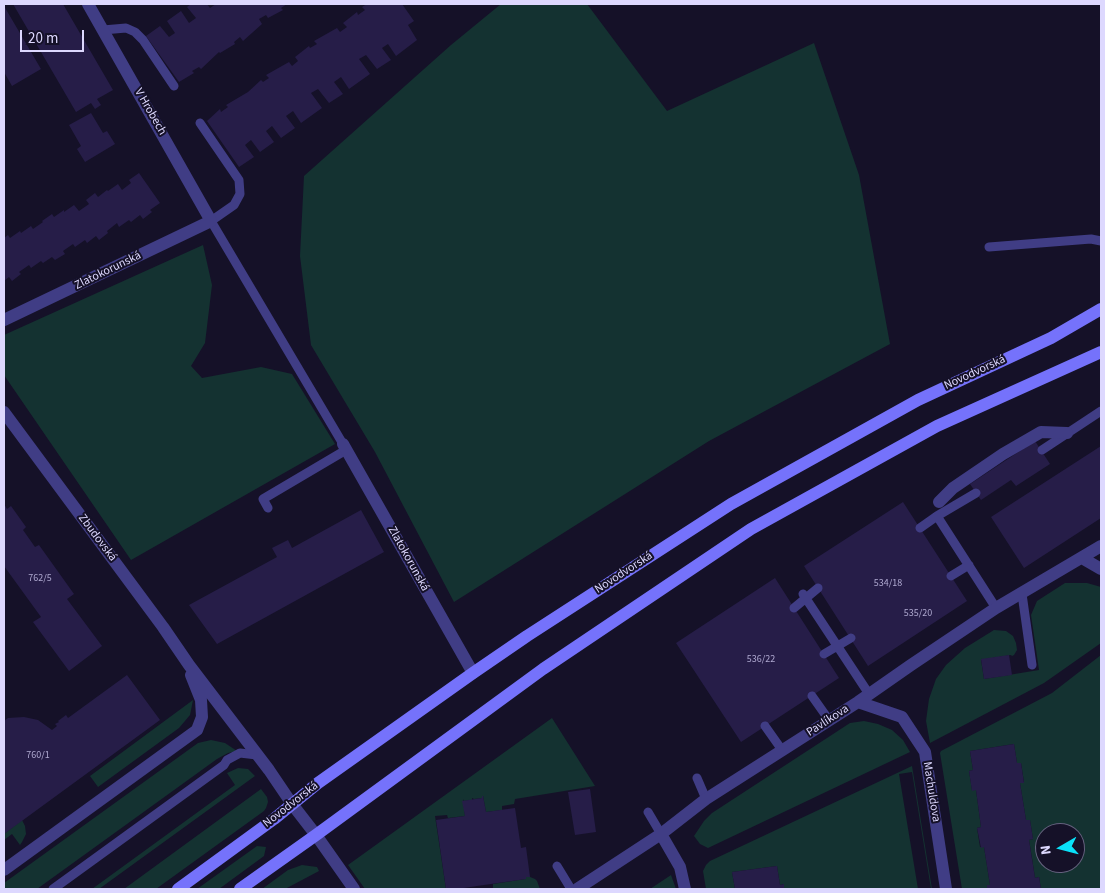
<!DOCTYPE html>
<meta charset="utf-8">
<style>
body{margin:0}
#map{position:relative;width:1105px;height:893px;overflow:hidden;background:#151128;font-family:"Source Sans 3",sans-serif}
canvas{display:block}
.frame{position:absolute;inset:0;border:5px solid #ddd8fe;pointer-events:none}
.north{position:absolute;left:1035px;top:823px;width:50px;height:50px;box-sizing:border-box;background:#151128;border:1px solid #65617e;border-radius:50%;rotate:262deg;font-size:14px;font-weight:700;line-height:20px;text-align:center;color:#ddd8fe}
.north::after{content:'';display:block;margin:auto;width:18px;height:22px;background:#0ae1f9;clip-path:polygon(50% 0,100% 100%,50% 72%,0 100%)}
.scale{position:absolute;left:20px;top:30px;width:64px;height:22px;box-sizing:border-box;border:2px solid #ddd8fe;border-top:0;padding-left:6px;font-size:15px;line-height:18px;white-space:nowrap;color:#ddd8fe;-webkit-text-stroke:4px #151128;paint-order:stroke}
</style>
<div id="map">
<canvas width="1105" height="893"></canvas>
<div class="frame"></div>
<div class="north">N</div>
<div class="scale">20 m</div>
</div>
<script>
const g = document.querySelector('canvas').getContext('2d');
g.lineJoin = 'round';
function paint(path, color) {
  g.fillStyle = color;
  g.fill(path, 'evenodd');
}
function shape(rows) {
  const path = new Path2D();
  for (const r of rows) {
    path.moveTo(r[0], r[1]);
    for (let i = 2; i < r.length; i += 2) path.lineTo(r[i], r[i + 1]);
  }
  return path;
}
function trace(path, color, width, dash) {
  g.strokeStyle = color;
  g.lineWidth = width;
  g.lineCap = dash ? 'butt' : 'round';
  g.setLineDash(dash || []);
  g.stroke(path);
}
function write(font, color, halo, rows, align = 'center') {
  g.font = font + ' "Source Sans 3",sans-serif';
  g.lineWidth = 4;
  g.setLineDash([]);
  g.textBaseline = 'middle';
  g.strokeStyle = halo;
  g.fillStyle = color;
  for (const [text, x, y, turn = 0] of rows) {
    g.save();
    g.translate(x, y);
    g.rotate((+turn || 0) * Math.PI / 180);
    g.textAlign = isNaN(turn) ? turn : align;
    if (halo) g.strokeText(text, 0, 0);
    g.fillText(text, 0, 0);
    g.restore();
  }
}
paint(shape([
 [501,4,587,4,667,111,814,43,859,175,890,344,709,441,454,602,375,452,311,345,300,256,304,176,451,45],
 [203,245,212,285,205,343,191,366,202,378,261,367,292,374,335,444,131,560,4,375,4,335],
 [1065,583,1087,583,1101,587,1101,643,1044,683,930,743,926,721,929,699,936,679,946,665,965,648,994,630,1006,631,1013,636,1016,643,1017,650,1014,655,1012,656,1011,655,981,660,984,679,1039,670,1031,615,1037,601],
 [1101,655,1101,889,1041,889,1039,877,1035,878,1032,858,1029,840,1033,839,1030,820,1026,820,1020,783,1024,782,1021,763,1017,763,1014,744,970,751,973,770,969,771,972,790,976,790,981,827,977,828,980,847,984,847,990,885,987,885,987,889,962,889,940,753,941,751,1052,693],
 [1045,833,1075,833,1075,863,1045,863],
 [193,700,190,715,179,728,98,787,90,776],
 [552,718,595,786,515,799,514,804,502,806,502,810,486,812,483,796,482,796,482,798,474,799,472,798,472,800,464,801,463,799,465,816,448,818,447,815,435,816,446,889,365,889,348,865],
 [864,721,878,724,892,730,903,740,910,752,708,848,700,844,694,836,704,821,712,813,850,723],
 [211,740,225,743,237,751,228,753,217,759,37,889,4,889,4,883,198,743],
 [912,766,932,889,931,889,912,772,899,774,918,889,784,889,784,884,780,885,777,866,732,872,735,889,706,889,703,871,706,865,710,861],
 [238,768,248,769,255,776,99,889,92,889,235,785,227,773],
 [261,789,267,797,268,802,266,808,264,811,156,889,124,889],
 [22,820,25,826,26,834,22,842,20,845,12,834,4,840,4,834],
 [257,846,266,847,264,856,219,889,197,889],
 [302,865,317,867,319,871,285,889,262,889,288,870],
 [671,875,676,889,650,889],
 [526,877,530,877,535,879,537,881,540,889,483,889,493,888,493,884,525,879]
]), '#143231');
paint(shape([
 [13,4,63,4,113,90,97,99,101,105,95,109,91,103,76,112],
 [191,4,207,4,210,8,216,4,287,4,281,8,283,10,268,18,266,15,259,19,262,24,243,41,240,37,234,42,235,44,220,53,219,52,201,69,199,67,192,71,194,73,179,82,146,36,160,26,169,37,175,33,167,21,181,11,189,23,196,18,187,7],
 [367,4,402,4,414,21,408,25,417,40,396,56,388,44,382,48,391,60,377,69,366,55,359,59,370,74,349,89,341,77,334,82,343,94,329,103,318,89,311,93,322,108,301,123,293,111,286,116,295,128,281,138,272,126,266,131,274,142,260,152,251,140,245,145,254,157,239,167,207,121,220,109,221,112,228,107,226,105,248,92,261,80,263,82,269,78,266,75,289,62,292,66,298,61,295,57,309,46,310,48,317,44,314,41,337,28,340,32,347,27,343,23,357,12,358,15,365,10,362,7],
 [4,6,41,69,12,86,4,72],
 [91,113,103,133,107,131,115,144,85,162,77,149,81,146,69,125],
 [139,173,160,203,150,210,152,212,143,219,140,215,131,222,129,220,119,227,117,223,107,231,108,233,99,240,96,236,87,243,85,240,75,247,73,244,63,251,65,254,55,260,52,257,43,263,41,261,31,268,29,265,19,272,21,274,12,281,9,277,4,281,4,238,8,235,10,238,20,231,21,233,31,226,33,229,43,222,42,221,52,214,54,217,64,210,64,212,74,205,79,211,89,204,86,200,95,193,98,197,107,190,108,191,118,184,122,190,131,183,129,180],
 [1035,441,1050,464,1016,486,1011,480,981,500,970,484],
 [1101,446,1101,518,1024,568,991,517],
 [903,502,967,601,868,666,804,566],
 [4,504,7,509,11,506,26,527,23,530,35,547,39,545,74,594,67,599,102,646,69,671,33,622,41,617,4,566],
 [361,510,384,552,217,644,189,605,277,557,272,548,288,540,292,548],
 [775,578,839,678,741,742,676,643],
 [1009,655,1012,675,984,679,981,659],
 [127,675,160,720,4,834,4,721,8,718,24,717,38,720,52,730,57,726,55,724,59,722,58,721,66,715,68,718],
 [1014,744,1017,763,1021,763,1024,783,1020,783,1026,820,1030,820,1033,839,1029,840,1035,878,1039,877,1041,889,987,889,987,885,990,885,984,847,981,848,977,828,981,827,976,790,972,791,969,771,973,770,970,751],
 [590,789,596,832,575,835,568,792],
 [482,796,483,796,486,812,515,808,521,848,526,847,530,877,526,877,526,879,477,886,457,889,446,889,436,820,465,816,462,801,482,798],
 [777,866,780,885,784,884,784,889,735,889,732,872]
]), '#261d48');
trace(shape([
 [103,30,126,28,135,32,143,40,174,86],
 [200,123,239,180,240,194,234,205,211,221,343,444],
 [989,247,1091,239,1101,241],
 [1042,450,1101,411],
 [976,493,937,516,996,608],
 [268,508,263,499,346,450],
 [920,528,937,516],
 [951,576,969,565],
 [803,594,869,694],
 [1022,594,1032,665],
 [794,608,818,588],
 [824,654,851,638],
 [812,696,829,720],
 [765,726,782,750],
 [697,778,706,799],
 [648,812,661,834],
 [557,866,571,889],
 [53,889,224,765,227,760,240,753,257,755]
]), '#403d85', 9);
trace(shape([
 [4,320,211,221,88,4],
 [4,412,163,627,189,665,269,770,292,804,316,835,354,889],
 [343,444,473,673],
 [939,502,953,488,1003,454,1041,432,1067,433],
 [1082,558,1101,569],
 [858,702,902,717,925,752,946,889],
 [661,834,680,867,685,889],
 [4,870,197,730,202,717,201,700,191,675],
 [577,889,661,834,706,799,858,702,911,665,996,608,1101,546]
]), '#403d85', 12);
trace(shape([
 [178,889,274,819,318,783,473,673,527,636,731,504,918,400,1051,338,1101,309],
 [240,889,316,835,543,669,751,529,937,426,1101,352]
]), '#7572fb', 12);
write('10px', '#afa9d0', null, [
 ["762/5",40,579],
 ["534/18",888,584],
 ["535/20",918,614],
 ["536/22",761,660],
 ["760/1",38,756]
]);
write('12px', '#ddd8fe', '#151128', [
 ["V Hrobech",150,112,60],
 ["Zlatokorunská",108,271,-26],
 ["Novodvorská",975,373,-25],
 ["Zbudovská",97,538,53],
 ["Zlatokorunská",408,559,61],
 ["Novodvorská",624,573,-33],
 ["Pavlíkova",828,721,-33],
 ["Machuldova",931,792,81],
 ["Novodvorská",291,805,-38]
]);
</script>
